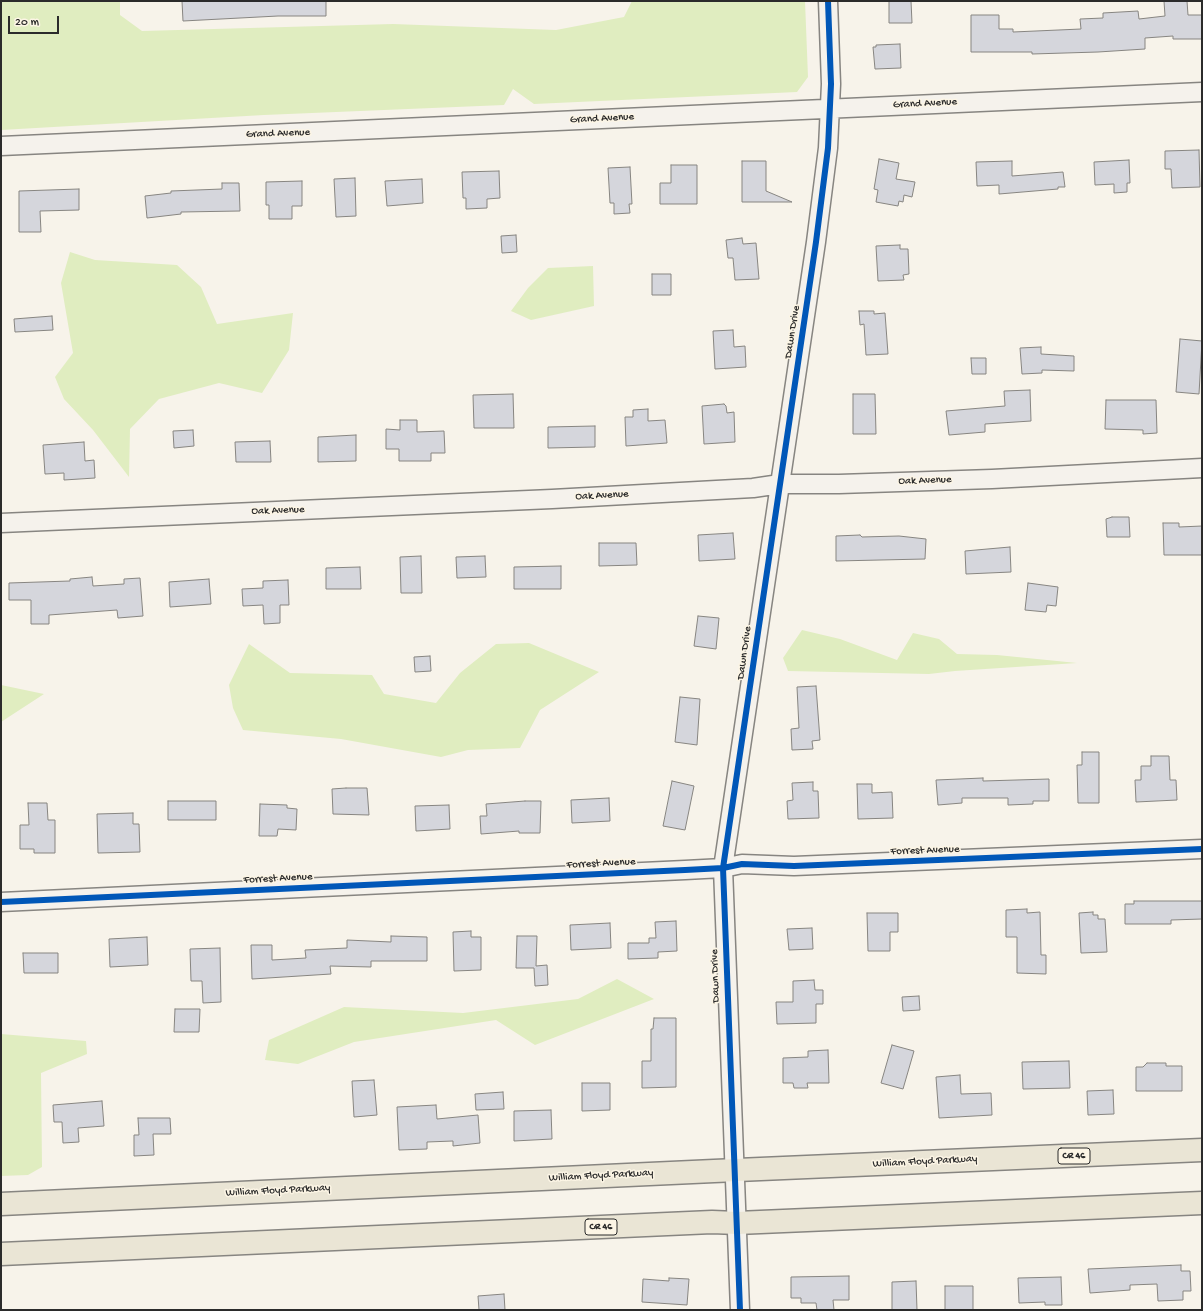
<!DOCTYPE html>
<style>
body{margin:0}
#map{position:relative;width:1203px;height:1311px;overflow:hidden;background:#f7f3ea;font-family:"Gochi Hand",sans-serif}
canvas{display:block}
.frame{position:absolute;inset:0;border:2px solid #2b2b2b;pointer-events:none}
.scale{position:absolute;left:8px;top:16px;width:51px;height:18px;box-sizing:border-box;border:2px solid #2b2b2b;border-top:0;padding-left:5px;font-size:12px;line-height:14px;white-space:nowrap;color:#2b2b2b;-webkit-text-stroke:3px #fcf5e5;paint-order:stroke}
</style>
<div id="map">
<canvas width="1203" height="1311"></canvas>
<div class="frame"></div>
<div class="scale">20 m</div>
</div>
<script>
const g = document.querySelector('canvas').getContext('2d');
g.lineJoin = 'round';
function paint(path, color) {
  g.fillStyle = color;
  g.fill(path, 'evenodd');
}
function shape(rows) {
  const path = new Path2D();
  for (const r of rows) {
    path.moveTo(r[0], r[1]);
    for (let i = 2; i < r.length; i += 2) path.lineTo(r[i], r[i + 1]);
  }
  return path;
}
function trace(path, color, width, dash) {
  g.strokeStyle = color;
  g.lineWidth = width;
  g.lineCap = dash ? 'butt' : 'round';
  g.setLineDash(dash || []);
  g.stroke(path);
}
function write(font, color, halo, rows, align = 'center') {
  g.font = font + ' "Gochi Hand",sans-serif';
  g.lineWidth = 3;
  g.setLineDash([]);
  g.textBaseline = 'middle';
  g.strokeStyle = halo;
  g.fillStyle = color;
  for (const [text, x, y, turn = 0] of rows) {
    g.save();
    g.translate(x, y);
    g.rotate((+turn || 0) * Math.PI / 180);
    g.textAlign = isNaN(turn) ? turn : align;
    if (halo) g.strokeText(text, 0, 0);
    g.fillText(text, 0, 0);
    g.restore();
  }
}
paint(shape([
 [1,1,120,1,120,15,142,31,393,24,556,30,624,17,632,1,805,1,808,77,797,92,534,104,513,89,504,105,264,115,1,130],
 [70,252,95,260,177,265,201,287,217,324,293,313,289,350,262,393,219,383,159,399,130,429,129,477,93,430,64,399,55,377,73,353,61,283],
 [593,266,594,306,531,320,511,311,528,288,548,268],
 [802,630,840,639,897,660,913,633,939,639,957,654,997,655,1077,663,955,671,929,674,788,671,783,658],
 [529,643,599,672,540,710,520,748,468,750,441,757,341,739,243,730,233,708,229,685,249,644,290,673,372,675,384,694,436,703,460,673,496,644],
 [1,685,44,694,1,722],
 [617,979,654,999,535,1045,496,1020,354,1042,298,1064,265,1060,269,1040,344,1007,463,1013,578,999],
 [1,1034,86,1041,87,1054,41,1073,42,1167,28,1175,1,1176]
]), '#e0edc0');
const building = shape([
 [182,1,326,1,326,16,278,16,183,21,182,1],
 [889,1,911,1,912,23,889,23,889,1],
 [1164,1,1187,1,1188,15,1202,15,1202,39,1173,39,1173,36,1145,38,1145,49,1098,52,1032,54,1032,52,971,52,971,15,999,15,999,29,1013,29,1013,32,1081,29,1080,19,1103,18,1103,13,1138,11,1139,19,1165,16,1164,1],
 [900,44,901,68,875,69,873,47,876,47,876,45,900,44],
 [1199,150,1200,187,1172,188,1171,169,1165,169,1165,151,1199,150],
 [879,159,899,163,896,179,915,182,912,197,904,195,903,202,899,201,898,206,876,202,878,190,874,189,879,159],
 [1129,160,1130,183,1127,183,1127,192,1114,193,1114,184,1095,185,1094,162,1129,160],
 [742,161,766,161,766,191,792,202,742,202,742,161],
 [1012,161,1012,176,1063,172,1065,187,1058,187,1058,189,999,194,999,185,977,186,976,162,1012,161],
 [671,165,697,165,697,204,660,204,660,183,671,183,671,165],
 [630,167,632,204,629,204,630,213,614,214,614,203,610,203,608,168,630,167],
 [499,171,500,198,487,199,487,208,466,209,466,198,463,198,462,172,499,171],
 [355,178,356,216,336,217,334,179,355,178],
 [422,179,423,203,387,206,385,181,422,179],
 [302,181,302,206,292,206,292,219,269,219,269,205,266,205,266,182,302,181],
 [222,183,239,183,240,211,181,212,181,214,147,218,145,196,171,193,171,191,222,189,222,183],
 [79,189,79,210,40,211,41,232,19,232,19,191,79,189],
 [516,235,517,252,502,253,501,236,516,235],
 [742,238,743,244,756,243,759,279,735,280,733,258,728,258,726,240,742,238],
 [900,245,900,249,908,249,909,274,903,275,904,280,878,281,876,246,900,245],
 [652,274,671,274,671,295,652,295,652,274],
 [859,311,874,311,874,314,885,313,888,354,866,355,864,324,860,325,859,311],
 [52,316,53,330,15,332,14,319,52,316],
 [733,330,734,347,745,346,746,367,715,369,713,331,733,330],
 [1180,339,1202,341,1199,394,1176,392,1180,339],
 [1041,347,1041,354,1074,356,1074,371,1042,370,1042,373,1022,374,1020,348,1041,347],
 [971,358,986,358,986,374,972,374,971,358],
 [1030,390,1031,421,985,424,985,432,949,435,946,411,1005,406,1004,391,1030,390],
 [513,394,514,428,474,428,473,395,513,394],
 [853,394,875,394,876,434,853,434,853,394],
 [1106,400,1156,400,1157,433,1143,434,1143,430,1105,429,1106,400],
 [724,404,726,406,727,413,734,412,735,442,704,444,702,406,724,404],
 [648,409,648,421,665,420,667,443,626,446,625,417,633,417,633,410,648,409],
 [400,420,417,420,417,432,444,431,445,453,431,453,431,461,399,461,399,449,386,449,386,429,400,430,400,420],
 [595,426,595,447,548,448,548,427,595,426],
 [193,430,194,446,174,448,173,431,193,430],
 [356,435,356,461,318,462,318,437,356,435],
 [270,441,271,462,236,462,235,442,270,441],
 [84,442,85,461,94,460,95,478,64,480,64,473,45,474,43,445,84,442],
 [1112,517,1129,517,1130,537,1107,537,1106,519,1112,517],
 [1163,523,1179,523,1179,527,1202,526,1202,555,1164,555,1163,523],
 [733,533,735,559,699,561,698,535,733,533],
 [860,535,862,537,899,536,926,539,925,559,836,561,836,536,860,535],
 [599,543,636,543,637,565,599,566,599,543],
 [1010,547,1011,572,966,574,965,551,1010,547],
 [421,556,422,593,401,593,400,557,421,556],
 [485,556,486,577,457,578,456,557,485,556],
 [561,566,561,589,514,589,514,567,561,566],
 [360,567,361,589,326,589,326,568,360,567],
 [92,577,93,586,124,584,124,579,140,578,143,616,118,618,117,610,49,615,49,624,31,624,31,600,9,600,9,583,70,581,70,579,92,577],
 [209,579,211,604,170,607,169,582,209,579],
 [288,580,289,605,280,605,280,623,264,624,263,605,243,606,242,589,263,588,263,581,288,580],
 [1028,583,1058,587,1056,606,1047,605,1046,612,1025,610,1028,583],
 [698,616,719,618,716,649,694,646,698,616],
 [430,656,431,671,415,672,414,657,430,656],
 [816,686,820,740,812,741,813,749,792,750,791,729,799,728,797,687,816,686],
 [680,697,700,699,697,745,675,742,680,697],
 [1082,752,1099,752,1099,803,1078,803,1077,765,1082,765,1082,752],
 [1151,756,1169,756,1170,780,1176,780,1177,800,1136,802,1135,780,1141,780,1141,766,1151,766,1151,756],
 [983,778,983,781,1049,779,1049,801,1033,801,1033,804,1008,805,1008,798,962,798,962,803,938,805,936,780,983,778],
 [672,781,694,786,685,830,663,826,672,781],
 [813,782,813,791,818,791,819,818,788,819,787,801,793,800,792,783,813,782],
 [857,784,872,784,872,793,892,792,893,818,858,819,857,784],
 [346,788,367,788,369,815,333,814,332,789,346,788],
 [609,798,610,821,572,823,571,800,609,798],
 [168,801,216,801,216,820,168,820,168,801],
 [525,801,541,801,540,833,519,833,519,831,481,834,480,816,487,816,486,804,525,801],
 [28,803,47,803,48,820,55,820,55,853,34,853,34,849,20,849,20,825,29,825,28,803],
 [260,804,287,805,287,808,297,809,296,830,278,829,277,836,259,836,260,804],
 [449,805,450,829,416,831,415,806,449,805],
 [133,813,133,824,139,824,140,852,98,853,97,814,133,813],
 [1134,901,1202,901,1202,919,1171,920,1171,924,1125,924,1125,904,1134,904,1134,901],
 [1027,909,1027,913,1040,912,1041,955,1046,955,1046,974,1017,973,1017,937,1006,937,1006,910,1027,909],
 [1093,912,1093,915,1098,915,1098,919,1105,919,1107,952,1081,953,1079,913,1093,912],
 [867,913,898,913,898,932,890,932,890,951,868,951,867,913],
 [676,921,677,951,658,952,658,958,628,959,628,943,649,943,649,938,656,938,655,922,676,921],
 [610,923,611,948,571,950,570,925,610,923],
 [812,928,813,949,789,950,787,929,812,928],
 [471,931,471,937,481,937,481,970,454,971,453,932,471,931],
 [391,936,427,937,427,961,371,961,371,967,330,966,331,974,252,979,251,945,272,945,272,960,306,958,305,950,347,948,347,940,391,942,391,936],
 [517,936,537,936,536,966,547,965,548,985,535,986,534,968,516,968,517,936],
 [147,937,148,965,110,967,109,939,147,937],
 [220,948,221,1002,203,1003,202,981,191,981,190,949,220,948],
 [23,953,58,953,58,973,24,973,23,953],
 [814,980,815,990,823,990,823,1004,816,1004,816,1023,777,1024,776,1002,793,1002,793,981,814,980],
 [919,996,920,1010,903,1011,902,997,919,996],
 [175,1009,200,1009,199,1032,174,1032,175,1009],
 [654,1018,676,1018,676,1087,642,1088,642,1061,651,1061,651,1029,653,1029,654,1018],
 [892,1045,914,1051,903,1089,881,1083,892,1045],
 [828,1050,829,1083,807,1083,808,1088,794,1088,793,1083,783,1083,783,1058,808,1057,808,1051,828,1050],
 [1069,1061,1070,1088,1023,1089,1022,1062,1069,1061],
 [1147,1063,1166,1063,1166,1066,1182,1066,1182,1091,1136,1091,1136,1067,1143,1067,1147,1063],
 [960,1075,961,1094,991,1093,992,1115,939,1118,936,1077,960,1075],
 [374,1080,377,1115,354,1117,352,1081,374,1080],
 [582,1083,610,1083,610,1110,582,1111,582,1083],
 [1113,1090,1114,1114,1088,1115,1087,1091,1113,1090],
 [503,1092,504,1109,476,1110,475,1094,503,1092],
 [102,1101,104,1126,78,1128,79,1142,63,1143,62,1122,54,1122,53,1105,102,1101],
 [436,1105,437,1119,478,1115,480,1143,453,1146,453,1141,427,1142,427,1149,399,1150,397,1107,436,1105],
 [551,1110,552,1139,514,1141,514,1111,551,1110],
 [138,1118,170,1118,171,1134,153,1134,154,1155,134,1156,134,1135,139,1135,138,1118],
 [1181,1265,1181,1271,1190,1271,1191,1291,1183,1291,1183,1300,1158,1301,1157,1284,1130,1285,1130,1290,1090,1293,1088,1269,1181,1265],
 [849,1276,849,1300,833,1300,834,1310,817,1310,816,1303,801,1303,801,1298,791,1298,791,1277,849,1276],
 [1061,1277,1062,1305,1045,1305,1045,1302,1019,1303,1018,1278,1061,1277],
 [669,1278,689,1279,687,1305,642,1302,643,1279,669,1281,669,1278],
 [916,1281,917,1310,892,1310,892,1282,916,1281],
 [945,1286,973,1286,973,1310,945,1310,945,1286],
 [504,1294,505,1310,479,1310,478,1296,504,1294]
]);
paint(building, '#d5d6dc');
trace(building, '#878581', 1);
const street = shape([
 [1,146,1202,92],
 [1,523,552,499,753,488,780,484,839,484,992,479,1202,468],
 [1,902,685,870,723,868,742,864,794,866,1202,849],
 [740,1310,723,868,816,242,828,148,831,84,828,1]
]);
const highway = shape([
 [1,1204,714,1171,1202,1150],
 [1,1254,712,1222,737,1223,1202,1203]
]);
trace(street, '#878581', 21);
trace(highway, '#878581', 25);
trace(street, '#f5f2ec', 18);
trace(highway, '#eae5d5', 22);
trace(shape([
 [1,902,685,870,723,868,742,864,794,866,1202,849],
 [740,1310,723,868,816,242,828,148,831,84,828,1]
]), '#0057b8', 6);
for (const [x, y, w] of [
 [1074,1156,32],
 [601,1227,32]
]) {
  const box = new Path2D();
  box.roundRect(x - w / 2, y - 8, w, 16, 3);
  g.fillStyle = '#fcf5e5';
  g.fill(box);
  trace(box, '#2b2b2b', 1);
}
write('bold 10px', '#2b2b2b', null, [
 ["CR 46",1074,1156],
 ["CR 46",601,1227]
]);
write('11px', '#2b2b2b', '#fcf5e5', [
 ["Grand Avenue",925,104,-3],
 ["Grand Avenue",602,119,-3],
 ["Grand Avenue",278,134,-2],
 ["Dawn Drive",793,332,-81],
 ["Oak Avenue",925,481,-2],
 ["Oak Avenue",602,496,-3],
 ["Oak Avenue",278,511,-2],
 ["Dawn Drive",745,653,-82],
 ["Forrest Avenue",925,851,-2],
 ["Forrest Avenue",601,864,-3],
 ["Forrest Avenue",278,879,-3],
 ["Dawn Drive",716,976,-92],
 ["William Floyd Parkway",925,1162,-3],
 ["William Floyd Parkway",601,1176,-3],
 ["William Floyd Parkway",278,1191,-3]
]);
</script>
